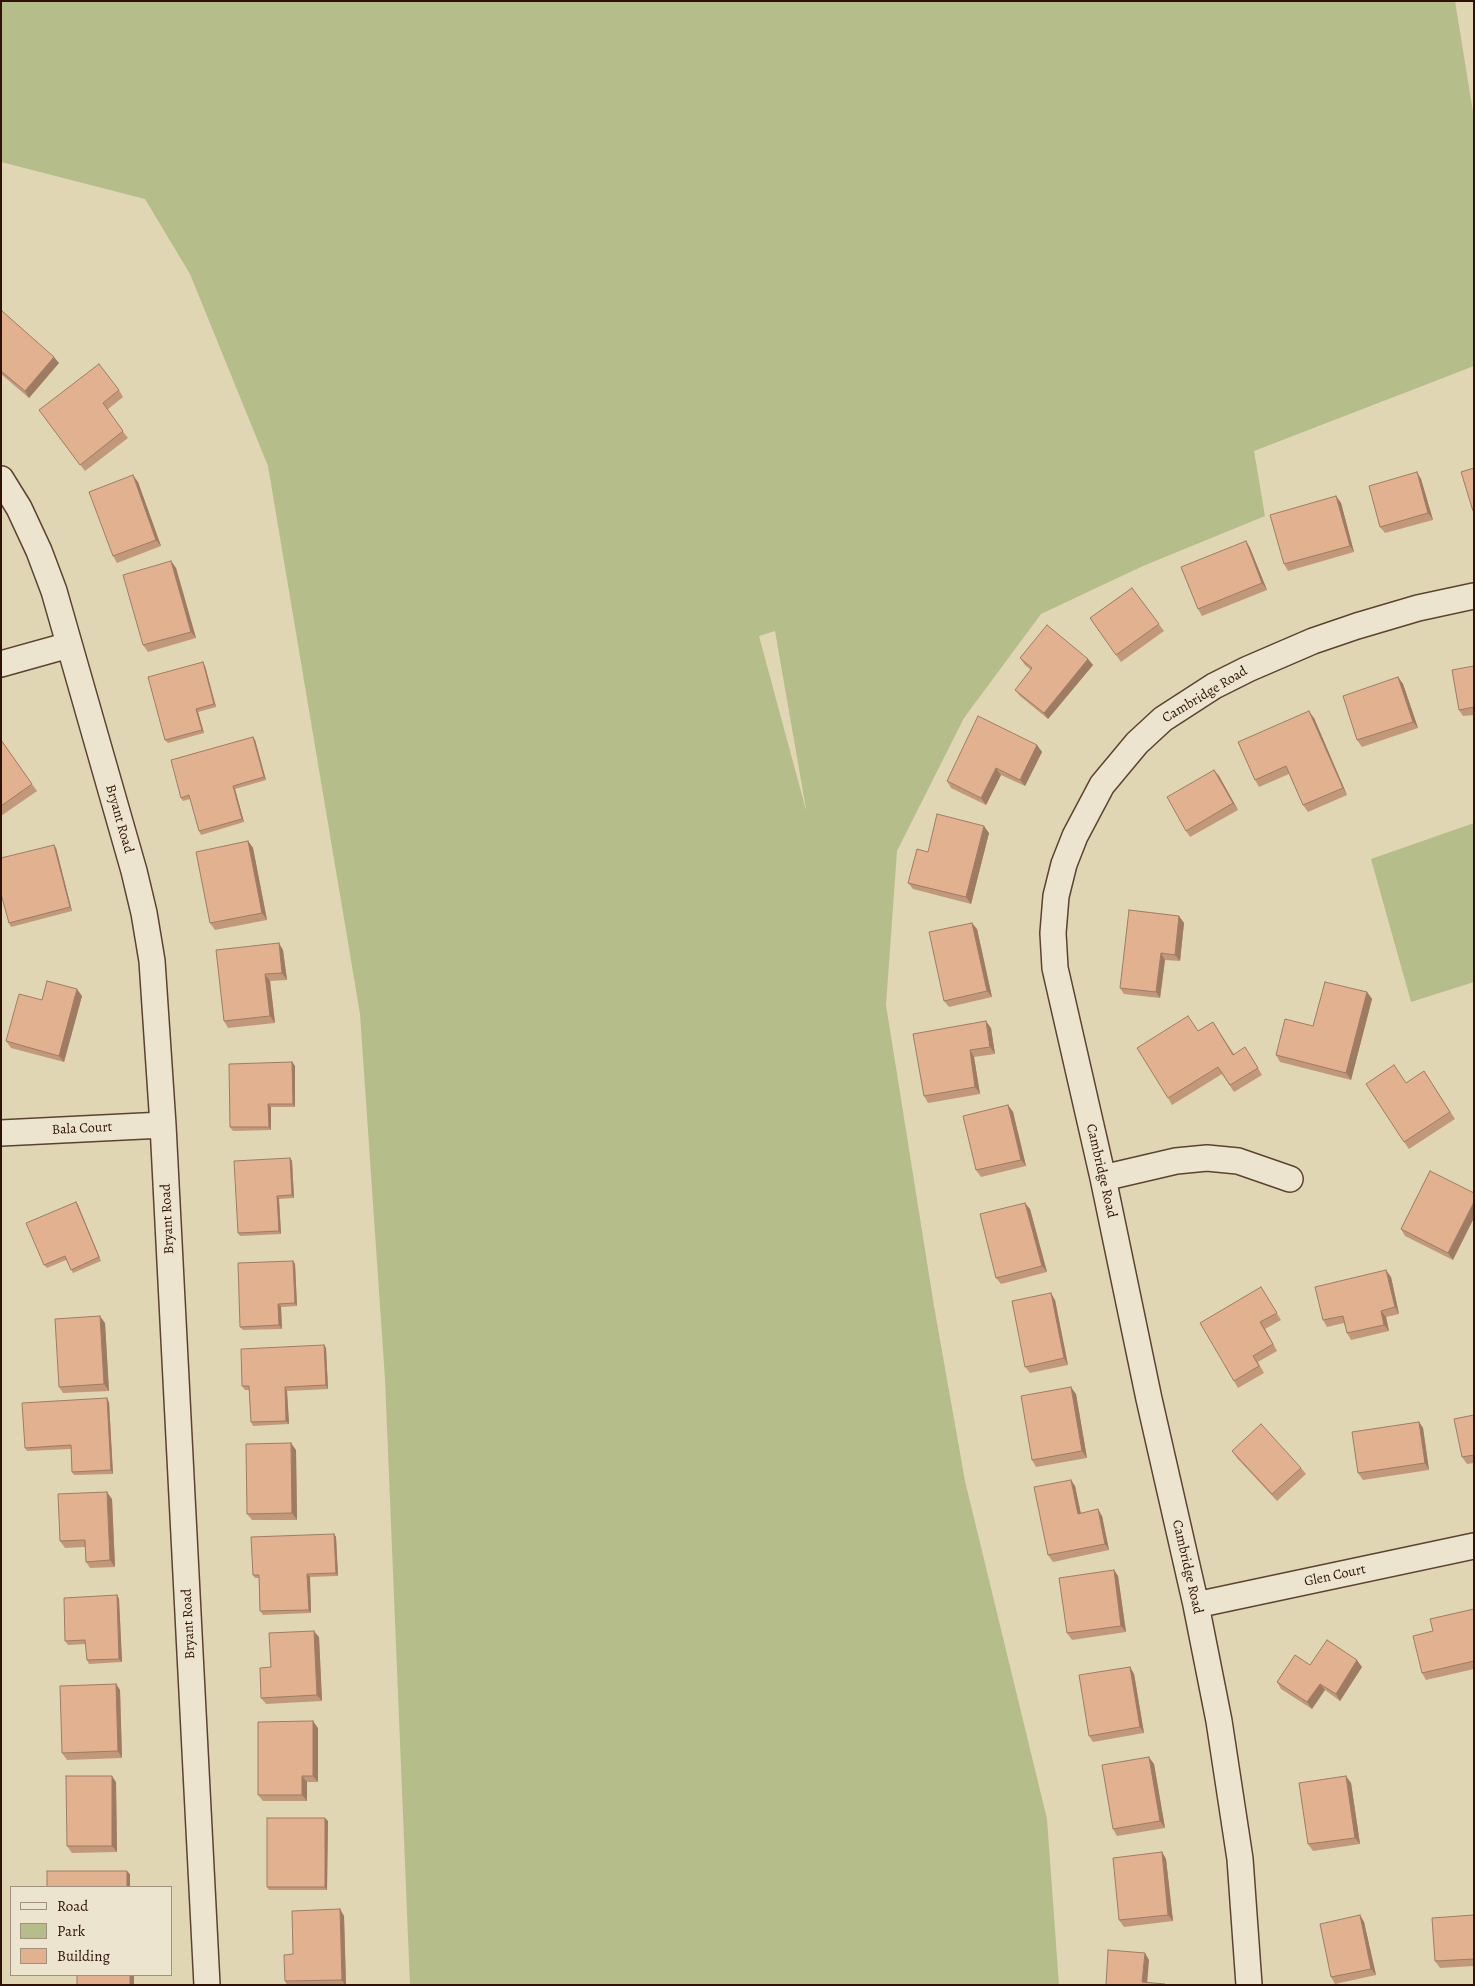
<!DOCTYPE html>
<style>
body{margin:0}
#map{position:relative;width:1475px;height:1986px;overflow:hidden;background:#e1d6b3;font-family:Alegreya,serif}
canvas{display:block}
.frame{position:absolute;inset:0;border:2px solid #2f1206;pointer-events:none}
.legend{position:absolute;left:10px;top:1886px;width:162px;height:90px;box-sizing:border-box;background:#ece4ce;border:1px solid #a0907e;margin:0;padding:6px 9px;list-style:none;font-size:15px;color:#2f1206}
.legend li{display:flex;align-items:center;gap:10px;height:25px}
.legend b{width:25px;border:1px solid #a0907e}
</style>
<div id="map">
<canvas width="1475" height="1986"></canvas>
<div class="frame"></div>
<ul class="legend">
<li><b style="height:6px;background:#ece4ce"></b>Road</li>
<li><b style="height:14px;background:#b5bd8b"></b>Park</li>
<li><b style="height:14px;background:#e2b18f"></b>Building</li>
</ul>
</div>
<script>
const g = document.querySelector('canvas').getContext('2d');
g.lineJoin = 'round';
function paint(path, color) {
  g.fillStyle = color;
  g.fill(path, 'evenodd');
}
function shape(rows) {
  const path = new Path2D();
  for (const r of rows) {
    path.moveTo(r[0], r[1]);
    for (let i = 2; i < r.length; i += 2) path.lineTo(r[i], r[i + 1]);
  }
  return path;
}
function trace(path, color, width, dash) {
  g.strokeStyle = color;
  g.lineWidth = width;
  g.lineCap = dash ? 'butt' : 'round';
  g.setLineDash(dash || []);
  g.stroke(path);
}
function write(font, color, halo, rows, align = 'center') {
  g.font = font + ' Alegreya,serif';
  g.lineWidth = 5;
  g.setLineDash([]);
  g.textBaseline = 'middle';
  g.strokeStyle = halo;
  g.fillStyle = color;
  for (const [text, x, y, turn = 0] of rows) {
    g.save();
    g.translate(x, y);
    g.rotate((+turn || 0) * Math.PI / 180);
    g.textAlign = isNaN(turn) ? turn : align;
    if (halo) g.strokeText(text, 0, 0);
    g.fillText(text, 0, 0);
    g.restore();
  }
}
paint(shape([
 [1,1,1455,1,1474,118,1474,366,1254,451,1265,516,1143,566,1041,614,964,718,897,851,886,1005,934,1306,965,1481,1047,1819,1059,1985,410,1985,385,1379,360,1014,268,466,190,274,145,199,1,162],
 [775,631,806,809,806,810,759,636],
 [1474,823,1474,982,1411,1002,1371,859]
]), '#b5bd8b');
const minor = shape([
 [1,479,19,508,39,551,54,591,134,871,144,913,152,961,163,1125,207,1985],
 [1,664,69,645],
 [1,1133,163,1125],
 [1103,1178,1176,1161,1207,1158,1238,1161,1290,1179],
 [1196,1605,1474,1546],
 [1249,1985,1240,1859,1219,1721,1196,1605,1149,1399,1103,1178,1055,968,1053,933,1056,896,1064,864,1075,836,1102,785,1137,743,1163,719,1214,686,1248,669,1313,641,1357,626,1418,608,1474,596]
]);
trace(minor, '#5c4331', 28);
trace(minor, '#ece4ce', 25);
paint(shape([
 [1,312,59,363,29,398,1,374],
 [119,390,123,397,107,410,128,438,85,471,44,417],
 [1421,479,1433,520,1385,533,1380,527],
 [138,482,161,546,117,563,113,556],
 [1336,496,1341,503,1354,552,1288,571,1284,564],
 [1246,541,1250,548,1267,590,1202,616,1198,609],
 [171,561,176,568,196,638,148,652,143,645],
 [1132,588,1164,631,1121,662,1090,618],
 [1020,658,1088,659,1093,665,1048,719,1020,696,1015,690,1031,670,1025,665],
 [205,666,216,707,198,712,204,733,168,743,165,740],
 [1474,666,1474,715,1463,716,1459,710],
 [1398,677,1403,684,1418,728,1362,747,1357,740],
 [1314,718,1347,795,1308,812,1303,805,1289,774,1259,787,1255,780],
 [253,737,255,740,266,780,235,789,244,822,201,835,199,831,190,799,183,801,181,798],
 [1,740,37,791,1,816],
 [1037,745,1042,752,1025,786,1001,775,986,805,951,788,947,781],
 [1214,770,1219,776,1238,810,1190,837,1186,831],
 [989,833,971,904,913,889,908,883,928,852],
 [248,841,253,848,267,920,215,930,210,923],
 [56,848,72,911,11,927,9,923],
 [1179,916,1184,923,1180,961,1165,960,1160,998,1124,994,1120,988],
 [977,929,992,997,949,1007,944,1001],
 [283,950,287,980,270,981,275,1023,228,1028,224,1021],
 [1367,992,1372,999,1351,1080,1280,1062,1276,1055,1313,1026],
 [82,996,64,1062,11,1048,6,1041,42,1000],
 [1213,1022,1234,1054,1250,1054,1262,1075,1234,1092,1222,1074,1172,1105,1168,1098,1198,1031],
 [991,1028,995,1054,974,1057,980,1094,928,1103,924,1096],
 [292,1062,295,1066,295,1107,271,1107,271,1130,233,1131,230,1127],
 [1424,1071,1455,1119,1409,1149,1404,1142,1406,1083],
 [1008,1105,1013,1112,1026,1166,981,1177,976,1170],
 [290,1158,292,1161,294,1198,279,1199,281,1234,240,1236,238,1233],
 [1430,1171,1453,1260,1405,1236,1401,1229],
 [76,1202,78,1205,101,1261,73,1273,66,1260,47,1268,44,1265],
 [1030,1209,1047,1272,1001,1284,996,1278],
 [293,1261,295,1264,297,1306,281,1307,282,1329,243,1330,240,1327],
 [1391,1277,1399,1314,1386,1317,1389,1331,1351,1340,1347,1333,1344,1323,1327,1327,1323,1320],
 [1261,1287,1281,1320,1265,1329,1277,1351,1258,1362,1264,1373,1238,1388,1234,1381],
 [1055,1300,1068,1365,1030,1373,1025,1367],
 [105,1323,109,1391,63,1393,59,1387],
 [324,1345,326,1348,328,1389,287,1391,289,1424,253,1426,251,1422,249,1390,245,1390,242,1386],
 [1076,1394,1087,1458,1036,1467,1032,1460],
 [109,1402,113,1474,74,1475,72,1472,71,1449,27,1451,25,1448],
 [1474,1415,1474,1463,1467,1464,1462,1457],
 [1419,1422,1423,1428,1429,1470,1363,1480,1358,1473],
 [296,1450,297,1520,252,1520,247,1514],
 [1232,1451,1301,1468,1306,1474,1277,1501,1237,1458],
 [1075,1486,1081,1513,1102,1516,1109,1550,1053,1562,1048,1555],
 [112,1499,115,1567,90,1568,86,1562,85,1547,65,1548,60,1541],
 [334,1534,336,1537,338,1576,310,1577,311,1613,263,1615,260,1611,259,1578,255,1578,253,1575],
 [1114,1570,1118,1576,1126,1632,1072,1640,1067,1633],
 [117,1595,119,1599,122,1662,89,1664,87,1660,86,1644,68,1645,65,1641],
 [1474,1609,1474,1669,1426,1680,1422,1673,1433,1631],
 [319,1637,322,1701,266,1704,261,1698,271,1667],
 [1130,1667,1134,1674,1144,1733,1093,1742,1089,1736],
 [1362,1667,1340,1701,1325,1690,1312,1709,1281,1689,1277,1682],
 [116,1684,120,1690,122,1758,67,1760,62,1753],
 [318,1728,318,1782,307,1782,307,1801,263,1801,258,1795],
 [1154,1764,1165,1828,1117,1836,1113,1829],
 [116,1782,117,1852,72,1853,67,1846],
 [1351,1783,1360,1844,1313,1851,1308,1844],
 [325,1818,328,1821,327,1890,269,1890,267,1887],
 [1162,1852,1166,1859,1173,1921,1124,1927,1119,1920],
 [340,1909,344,1916,346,1985,287,1985,285,1981,293,1954],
 [1360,1915,1364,1922,1376,1975,1335,1984,1331,1977],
 [1474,1915,1474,1966,1440,1968,1435,1961]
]), '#c2987b');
paint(shape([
 [54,357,59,363,29,398,25,391],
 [1417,472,1421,479,1433,520,1428,513],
 [133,475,138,482,161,546,156,540],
 [1336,496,1341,503,1354,552,1350,546],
 [1246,541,1250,548,1267,590,1262,583],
 [171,561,176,568,196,638,191,632],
 [1088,659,1093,665,1048,719,1044,713],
 [203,662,205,666,216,707,214,704],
 [1398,677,1403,684,1418,728,1413,722],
 [196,709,198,712,204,733,202,730],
 [1309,711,1314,718,1347,795,1343,788],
 [253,737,255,740,266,780,264,777],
 [1037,745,1042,752,1025,786,1020,780],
 [996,768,1001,775,986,805,981,798],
 [1214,770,1219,776,1238,810,1233,803],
 [233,786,235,789,244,822,242,819],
 [984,826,989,833,971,904,966,897],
 [248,841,253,848,267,920,262,913],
 [54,845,56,848,72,911,70,907],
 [1179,916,1184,923,1180,961,1175,955],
 [972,923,977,929,992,997,987,991],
 [279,943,283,950,287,980,282,973],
 [1161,953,1165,960,1160,998,1156,992],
 [265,974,270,981,275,1023,270,1016],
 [77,989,82,996,64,1062,59,1056],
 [1367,992,1372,999,1351,1080,1346,1073],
 [986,1021,991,1028,995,1054,990,1047],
 [970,1050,974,1057,980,1094,975,1087],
 [292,1062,295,1066,295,1107,293,1104],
 [268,1104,271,1107,271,1130,269,1127],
 [1008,1105,1013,1112,1026,1166,1021,1160],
 [290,1158,292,1161,294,1198,292,1195],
 [277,1196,279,1199,281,1234,279,1231],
 [76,1202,78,1205,101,1261,99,1257],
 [1474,1202,1474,1218,1453,1260,1448,1253],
 [1025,1203,1030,1209,1047,1272,1042,1266],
 [293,1261,295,1264,297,1306,295,1303],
 [1386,1270,1391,1277,1399,1314,1395,1307],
 [1051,1293,1055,1300,1068,1365,1064,1358],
 [278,1304,281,1307,282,1329,279,1325],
 [1381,1311,1386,1317,1389,1331,1384,1325],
 [100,1316,105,1323,109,1391,104,1384],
 [1260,1322,1265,1329,1277,1351,1273,1344],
 [324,1345,326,1348,328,1389,326,1385],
 [285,1387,287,1391,289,1424,286,1421],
 [1071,1387,1076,1394,1087,1458,1082,1451],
 [107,1398,109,1402,113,1474,111,1470],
 [1419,1422,1423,1428,1429,1470,1425,1463],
 [291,1443,296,1450,297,1520,292,1513],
 [1071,1480,1075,1486,1082,1520,1078,1514],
 [107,1492,112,1499,115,1567,110,1560],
 [1098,1509,1102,1516,1109,1550,1105,1544],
 [334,1534,336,1537,338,1576,336,1573],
 [1114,1570,1118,1576,1126,1632,1121,1626],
 [307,1574,310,1577,311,1613,309,1610],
 [117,1595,119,1599,122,1662,119,1659],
 [314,1631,319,1637,322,1701,317,1695],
 [1357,1660,1362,1667,1340,1701,1336,1694],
 [1130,1667,1134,1674,1144,1733,1140,1727],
 [116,1684,120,1690,122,1758,118,1751],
 [1320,1684,1325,1690,1312,1709,1307,1702],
 [313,1721,318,1728,318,1782,313,1776],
 [1149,1757,1154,1764,1165,1828,1160,1821],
 [112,1776,116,1782,117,1852,112,1846],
 [302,1776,307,1782,307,1801,302,1795],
 [1346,1776,1351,1783,1360,1844,1355,1838],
 [325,1818,328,1821,327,1890,325,1887],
 [1162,1852,1166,1859,1173,1921,1168,1915],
 [127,1871,130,1874,130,1887,127,1887],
 [340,1909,344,1916,346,1985,345,1985,342,1980],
 [1360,1915,1364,1922,1376,1975,1371,1969],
 [1145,1953,1149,1960,1147,1985,1142,1982],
 [130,1975,134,1975,134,1985,130,1985]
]), '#9e7c64');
const building = shape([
 [2,311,54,357,25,391,1,371,1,312,2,311],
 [99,364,119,390,103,403,123,431,80,465,39,410,99,364],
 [1474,468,1474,511,1473,511,1461,472,1474,468],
 [1417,472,1428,513,1380,527,1369,486,1417,472],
 [133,475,156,540,113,556,89,492,133,475],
 [1336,496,1350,546,1284,564,1270,515,1336,496],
 [1246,541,1262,583,1198,609,1181,567,1246,541],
 [171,561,191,632,143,645,123,575,171,561],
 [1132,588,1159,624,1116,655,1090,618,1132,588],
 [1047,625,1088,659,1044,713,1015,690,1032,668,1020,658,1047,625],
 [203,662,214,704,196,709,202,730,165,740,148,677,203,662],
 [1474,666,1474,707,1459,710,1452,670,1474,666],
 [1398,677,1413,722,1357,740,1343,696,1398,677],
 [1309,711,1343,788,1303,805,1286,766,1255,780,1238,742,1309,711],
 [978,716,1037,745,1020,780,996,768,981,798,947,781,978,716],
 [253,737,264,777,233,786,242,819,199,831,189,795,181,798,171,760,253,737],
 [1,740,32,784,1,806,1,740],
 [1214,770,1233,803,1186,831,1167,797,1214,770],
 [937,814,984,826,966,897,908,883,917,849,928,852,937,814],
 [248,841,262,913,210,923,196,852,248,841],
 [54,845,70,907,9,923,1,894,1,858,54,845],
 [1129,910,1179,916,1175,955,1161,953,1156,992,1120,988,1129,910],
 [972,923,987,991,944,1001,929,932,972,923],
 [279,943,282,973,265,974,270,1016,224,1021,216,950,279,943],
 [47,981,77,989,59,1056,6,1041,19,994,42,1000,47,981],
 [1325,982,1367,992,1346,1073,1276,1055,1285,1019,1313,1026,1325,982],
 [1188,1016,1198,1031,1213,1022,1233,1055,1245,1047,1258,1068,1230,1085,1218,1067,1168,1098,1137,1048,1188,1016],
 [986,1021,990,1047,970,1050,975,1087,924,1096,913,1034,986,1021],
 [292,1062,293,1104,268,1104,269,1127,230,1127,229,1064,292,1062],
 [1394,1065,1406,1083,1424,1071,1450,1112,1404,1142,1366,1084,1394,1065],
 [1008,1105,1021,1160,976,1170,963,1116,1008,1105],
 [290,1158,292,1195,277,1196,279,1231,238,1233,234,1161,290,1158],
 [1430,1171,1474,1193,1474,1202,1448,1253,1401,1229,1430,1171],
 [76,1202,99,1257,71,1270,65,1256,44,1265,26,1223,76,1202],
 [1025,1203,1042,1266,996,1278,980,1214,1025,1203],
 [293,1261,295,1303,278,1304,279,1325,240,1327,238,1263,293,1261],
 [1386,1270,1395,1307,1381,1311,1384,1325,1347,1333,1343,1316,1323,1320,1315,1287,1386,1270],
 [1261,1287,1277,1313,1260,1322,1273,1344,1253,1356,1259,1366,1234,1381,1200,1323,1261,1287],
 [1051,1293,1064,1358,1025,1367,1012,1301,1051,1293],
 [100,1316,104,1384,59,1387,55,1319,100,1316],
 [324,1345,326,1385,285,1387,286,1421,251,1422,249,1386,242,1386,241,1349,324,1345],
 [1071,1387,1082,1451,1032,1460,1021,1396,1071,1387],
 [107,1398,111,1470,72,1472,71,1445,25,1448,22,1403,107,1398],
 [1474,1415,1474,1455,1462,1457,1454,1419,1474,1415],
 [1419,1422,1425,1463,1358,1473,1352,1432,1419,1422],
 [1261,1424,1301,1468,1272,1494,1232,1451,1261,1424],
 [291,1443,292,1513,247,1514,246,1444,291,1443],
 [1071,1480,1078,1514,1098,1509,1105,1544,1048,1555,1034,1487,1071,1480],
 [107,1492,110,1560,86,1562,85,1540,60,1541,58,1494,107,1492],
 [334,1534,336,1573,307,1574,309,1610,260,1611,259,1575,253,1575,251,1537,334,1534],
 [1114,1570,1121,1626,1067,1633,1059,1578,1114,1570],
 [117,1595,119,1659,87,1660,85,1640,65,1641,64,1598,117,1595],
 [1474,1609,1474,1661,1422,1673,1413,1636,1433,1631,1430,1619,1474,1609],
 [314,1631,317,1695,261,1698,260,1668,271,1667,269,1633,314,1631],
 [1327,1640,1357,1660,1336,1694,1320,1684,1307,1702,1277,1682,1295,1655,1310,1665,1327,1640],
 [1130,1667,1140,1727,1089,1736,1079,1675,1130,1667],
 [116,1684,118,1751,62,1753,60,1686,116,1684],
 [313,1721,313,1776,302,1776,302,1795,258,1795,258,1722,313,1721],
 [1149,1757,1160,1821,1113,1829,1102,1765,1149,1757],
 [66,1776,112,1776,112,1846,67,1846,66,1776],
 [1346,1776,1355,1838,1308,1844,1299,1783,1346,1776],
 [267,1818,325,1818,325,1887,267,1887,267,1818],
 [1162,1852,1168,1915,1119,1920,1113,1858,1162,1852],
 [47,1871,127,1871,127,1887,47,1887,47,1871],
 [340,1909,342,1980,285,1981,284,1955,293,1954,292,1911,340,1909],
 [1360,1915,1371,1969,1331,1977,1320,1924,1360,1915],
 [1474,1915,1474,1959,1435,1961,1432,1918,1474,1915],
 [1108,1950,1145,1953,1142,1982,1165,1984,1165,1985,1106,1985,1108,1950],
 [77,1975,130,1975,130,1985,77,1985,77,1975]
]);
paint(building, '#e2b18f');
trace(building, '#9e7c64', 1);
write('14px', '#2f1206', '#ece4ce', [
 ["Cambridge Road",1205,695,-31],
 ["Bryant Road",119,819,74],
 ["Bala Court",82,1129,-3],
 ["Cambridge Road",1101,1171,77],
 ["Bryant Road",168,1219,-93],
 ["Cambridge Road",1187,1567,77],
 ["Glen Court",1335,1576,-12],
 ["Bryant Road",189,1624,-93]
]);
</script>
